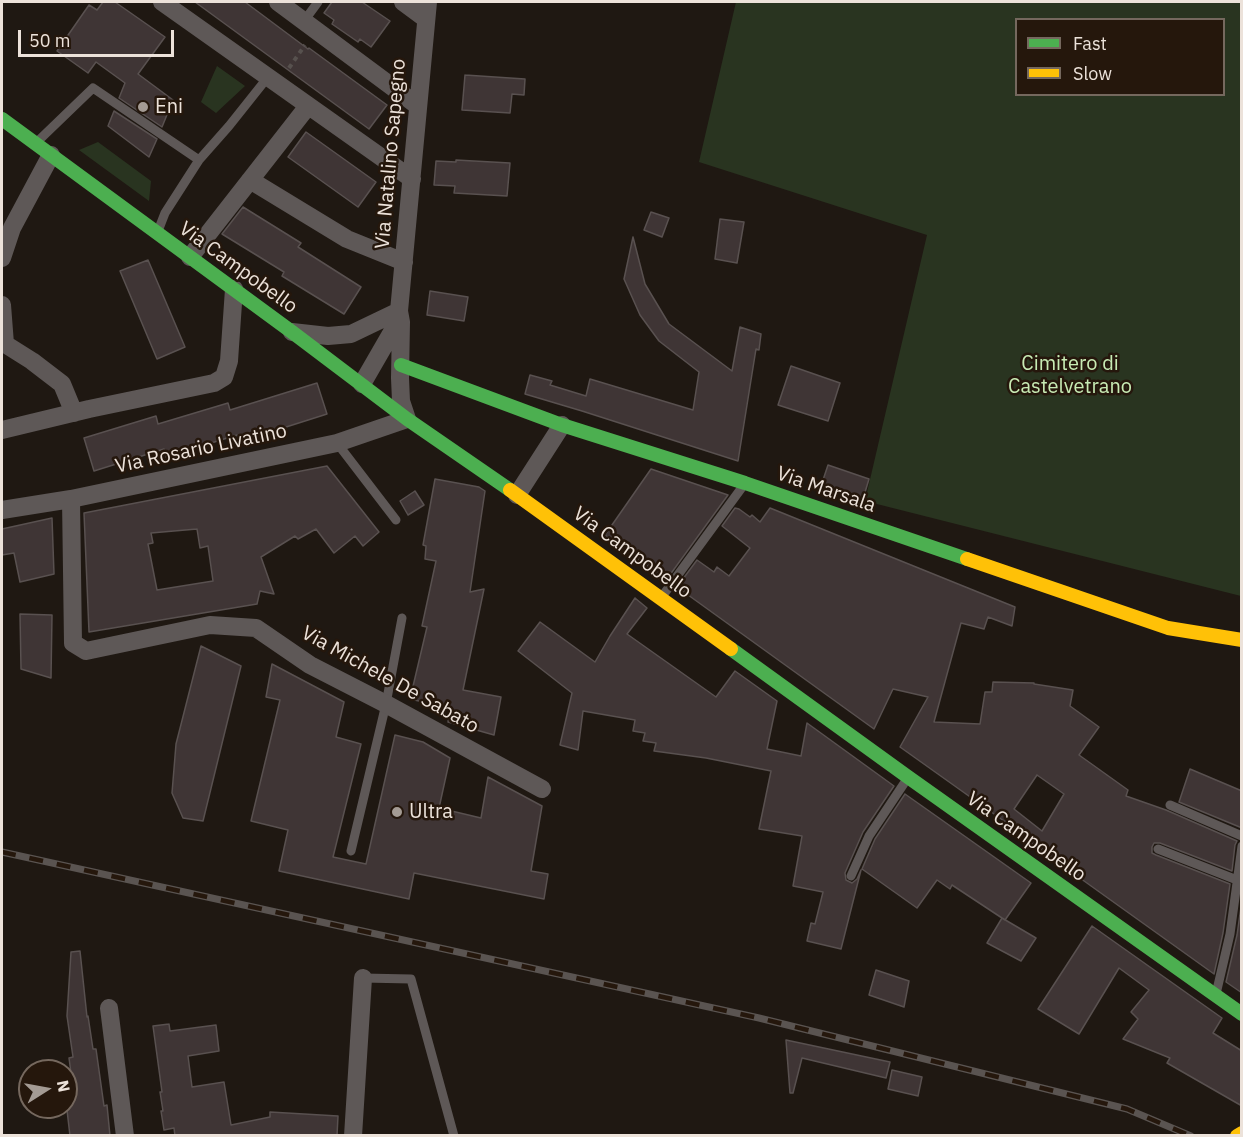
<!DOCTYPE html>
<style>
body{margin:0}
#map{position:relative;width:1243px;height:1137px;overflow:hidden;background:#1f1812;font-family:"IBM Plex Sans",sans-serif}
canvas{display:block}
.frame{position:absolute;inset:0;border:3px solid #ece2da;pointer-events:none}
.legend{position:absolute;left:1015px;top:18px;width:210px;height:78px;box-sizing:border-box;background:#25170c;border:2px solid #75685e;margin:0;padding:8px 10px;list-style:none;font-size:18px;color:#ece2da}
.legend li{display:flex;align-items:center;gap:12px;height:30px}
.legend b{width:30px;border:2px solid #75685e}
.north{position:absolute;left:18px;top:1059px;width:60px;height:60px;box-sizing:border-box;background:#25170c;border:2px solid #75685e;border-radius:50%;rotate:79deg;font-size:16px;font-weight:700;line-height:24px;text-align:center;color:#ece2da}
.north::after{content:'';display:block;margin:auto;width:21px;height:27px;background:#a49b94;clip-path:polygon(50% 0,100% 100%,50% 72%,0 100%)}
.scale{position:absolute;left:18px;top:30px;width:156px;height:27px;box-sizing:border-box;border:3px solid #ece2da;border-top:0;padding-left:8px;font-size:18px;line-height:21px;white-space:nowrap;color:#ece2da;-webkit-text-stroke:4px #25170c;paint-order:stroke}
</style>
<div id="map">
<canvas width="1243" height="1137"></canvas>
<div class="frame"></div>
<ul class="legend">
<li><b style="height:8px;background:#4caf50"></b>Fast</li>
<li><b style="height:8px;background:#ffc107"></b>Slow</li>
</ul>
<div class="north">N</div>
<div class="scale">50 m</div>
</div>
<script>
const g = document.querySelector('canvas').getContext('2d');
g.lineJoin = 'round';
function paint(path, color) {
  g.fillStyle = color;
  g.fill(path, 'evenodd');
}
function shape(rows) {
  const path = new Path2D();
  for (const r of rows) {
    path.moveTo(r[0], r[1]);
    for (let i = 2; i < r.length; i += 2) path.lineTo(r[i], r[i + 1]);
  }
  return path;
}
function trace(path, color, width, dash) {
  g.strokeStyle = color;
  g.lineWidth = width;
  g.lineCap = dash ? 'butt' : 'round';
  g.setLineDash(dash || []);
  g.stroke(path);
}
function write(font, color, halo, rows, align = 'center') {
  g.font = font + ' "IBM Plex Sans",sans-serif';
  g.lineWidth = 5;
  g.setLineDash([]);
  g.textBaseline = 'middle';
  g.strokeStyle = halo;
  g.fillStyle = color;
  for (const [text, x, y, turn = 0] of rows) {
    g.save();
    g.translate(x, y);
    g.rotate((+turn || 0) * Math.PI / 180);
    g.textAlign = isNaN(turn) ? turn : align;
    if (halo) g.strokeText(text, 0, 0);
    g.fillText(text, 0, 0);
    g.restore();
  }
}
paint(shape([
 [736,2,1241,2,1241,596,865,501,927,235,699,162],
 [1016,20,1224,20,1224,94,1016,94],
 [217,66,245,86,216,113,201,102],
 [98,142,151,181,149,201,79,150]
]), '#293420');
const building = shape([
 [103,2,115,2,165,37,138,74,173,100,162,127,119,98,125,83,96,62,88,73,57,51,89,5,97,10,103,2],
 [195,2,245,2,308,49,309,48,387,105,369,129,195,2],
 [332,2,362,2,390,21,371,47,360,39,358,42,332,24,334,20,324,13,332,2],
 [465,75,525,79,524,95,512,94,510,113,462,110,465,75],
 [114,111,157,139,149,157,108,126,114,111],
 [306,132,376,182,358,207,288,157,306,132],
 [456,160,510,163,507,196,454,193,455,186,434,185,436,161,456,162,456,160],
 [243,207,301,243,298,247,361,287,344,314,282,276,284,272,222,234,243,207],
 [651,212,669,218,662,237,644,230,651,212],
 [720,219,744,222,737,263,715,259,720,219],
 [633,237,645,284,669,324,732,371,740,327,761,334,759,350,756,349,738,461,582,411,525,394,530,375,552,381,550,385,586,396,590,379,693,410,699,372,659,341,640,315,624,279,633,237],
 [148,260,185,347,157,359,120,271,148,260],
 [430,291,468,297,464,321,427,315,430,291],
 [791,366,840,383,828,421,778,405,791,366],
 [317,383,327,414,239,442,237,435,166,457,164,449,94,471,84,438,156,416,158,424,228,403,230,410,317,383],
 [828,465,869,479,863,499,821,486,828,465],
 [327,466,379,532,363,546,355,536,334,553,316,529,298,539,295,536,261,557,274,594,260,591,257,604,89,632,84,513,327,466],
 [197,529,200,548,208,546,213,581,157,590,148,544,153,543,151,533,197,529],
 [651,469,728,495,664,583,651,573,653,570,605,535,651,469],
 [435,479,479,487,485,491,470,592,484,589,463,690,501,697,494,735,448,722,450,708,410,699,427,627,422,626,436,561,425,559,426,546,423,545,435,479],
 [415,491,424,505,408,515,400,501,415,491],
 [735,508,739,509,750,517,752,515,760,522,770,508,1015,607,1012,626,988,617,984,629,961,623,934,722,980,724,985,692,992,692,993,682,1034,683,1034,684,1073,690,1070,706,1099,727,1079,755,1128,790,1126,796,1166,810,1237,841,1235,845,1232,871,1160,843,1154,843,1152,847,1152,853,1156,855,1230,884,1223,933,1214,974,1031,843,1032,841,900,747,928,697,893,689,874,729,677,587,697,560,714,572,717,567,729,576,750,548,722,526,735,508],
 [1037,775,1064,794,1042,831,1014,809,1037,775],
 [52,518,54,574,20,582,14,553,2,555,2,529,52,518],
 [635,598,647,608,627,634,716,697,735,671,777,701,767,749,801,756,807,723,894,786,863,832,845,873,846,880,852,883,857,879,861,870,841,949,807,941,811,923,815,924,823,892,793,886,802,836,759,829,771,771,706,758,654,751,656,743,643,741,645,733,633,731,635,720,583,711,578,750,560,745,572,693,518,651,540,622,595,662,610,636,635,598],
 [20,614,52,615,51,678,21,669,20,614],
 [201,646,241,666,203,821,183,818,172,793,176,744,201,646],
 [272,664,344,702,336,737,361,744,333,857,366,864,395,735,423,742,450,758,439,808,481,818,488,777,542,806,531,871,548,874,544,899,414,873,409,899,279,871,288,830,251,821,280,700,266,697,272,664],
 [1190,769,1242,791,1242,828,1179,802,1190,769],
 [905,794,1031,883,1005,920,952,885,950,889,937,880,917,908,862,869,875,839,905,794],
 [1242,900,1242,993,1226,982,1237,935,1242,900],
 [1002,918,1036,938,1021,961,987,943,1002,918],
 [1092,926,1222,1018,1213,1033,1242,1051,1242,1106,1167,1063,1170,1058,1123,1039,1138,1019,1131,1012,1149,990,1119,968,1079,1034,1038,1009,1092,926],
 [80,951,87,1017,88,1016,93,1049,96,1049,104,1106,107,1105,110,1136,70,1136,67,1110,66,1110,66,1088,69,1087,67,1073,71,1073,69,1058,73,1057,67,1016,71,952,80,951],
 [876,970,909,981,904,1007,869,995,876,970],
 [169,1024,170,1031,216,1025,219,1051,188,1056,192,1087,224,1082,231,1125,270,1117,270,1112,338,1116,337,1136,175,1136,174,1128,164,1130,161,1111,163,1111,160,1092,162,1092,153,1026,169,1024],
 [786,1040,890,1062,886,1078,802,1058,793,1093,790,1093,786,1040],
 [892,1070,922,1077,918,1096,888,1089,892,1070]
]);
paint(building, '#3f3535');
trace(building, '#595150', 1.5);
trace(shape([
 [289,68,305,45]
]), '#57514e', 4, [4.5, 4.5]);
trace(shape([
 [304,21,318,2],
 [37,142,93,88,199,160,165,213,158,231],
 [199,160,229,126,268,77],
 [337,443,396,520],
 [661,598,743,486],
 [1170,805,1242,836],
 [1158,849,1237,880],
 [351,851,386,704,402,618],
 [851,876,869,836,907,779],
 [363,978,411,979,454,1136],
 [1216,994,1230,934,1242,846]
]), '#5e5857', 9);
trace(shape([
 [162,2,412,179],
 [278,2,418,106],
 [403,2,426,19],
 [250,180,347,239,404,262],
 [190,257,308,106],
 [2,258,12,228,51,155],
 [2,305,5,344,32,361,62,384,74,413],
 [292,332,328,336,351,334,399,311],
 [362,384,392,332,399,311,428,2],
 [2,430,89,409,214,383,224,377,229,361,234,289],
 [517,495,562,425],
 [71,499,73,643,86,651,210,625,256,628,310,665,386,704,542,789],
 [2,510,71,499,337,443,407,419,401,401,400,378,401,322,399,311],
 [109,1008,125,1136],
 [353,1136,363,978]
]), '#5e5857', 18);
trace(shape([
 [2,119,292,332,407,419,510,490],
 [401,365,562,425,745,483,967,559],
 [731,649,908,777,1242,1014]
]), '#4caf50', 14);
trace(shape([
 [510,490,731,649],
 [967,559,1168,628,1242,640],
 [1237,1136,1242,1133]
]), '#ffc107', 14);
const rail = shape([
 [2,852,759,1018,1127,1109,1191,1136]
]);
trace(rail, '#5a5451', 7);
trace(rail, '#25170c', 4.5, [14]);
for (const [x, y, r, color] of [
 [143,107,6,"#a49b94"],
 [397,812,6,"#a49b94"]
]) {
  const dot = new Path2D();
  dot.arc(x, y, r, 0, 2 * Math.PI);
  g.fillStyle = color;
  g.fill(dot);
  trace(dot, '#25170c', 2);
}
write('20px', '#ece2da', '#25170c', [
 ["Eni",155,107],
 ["Ultra",409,812]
], 'left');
write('20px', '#ece2da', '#25170c', [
 ["Via Natalino Sapegno",391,154,-85],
 ["Via Campobello",238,268,36],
 ["Via Rosario Livatino",201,449,-12],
 ["Via Marsala",826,490,19],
 ["Via Campobello",632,553,36],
 ["Via Michele De Sabato",390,680,29],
 ["Via Campobello",1026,837,35]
]);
write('20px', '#c8ebb4', '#25170c', [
 ["Cimitero di",1070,364],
 ["Castelvetrano",1070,387]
]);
</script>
